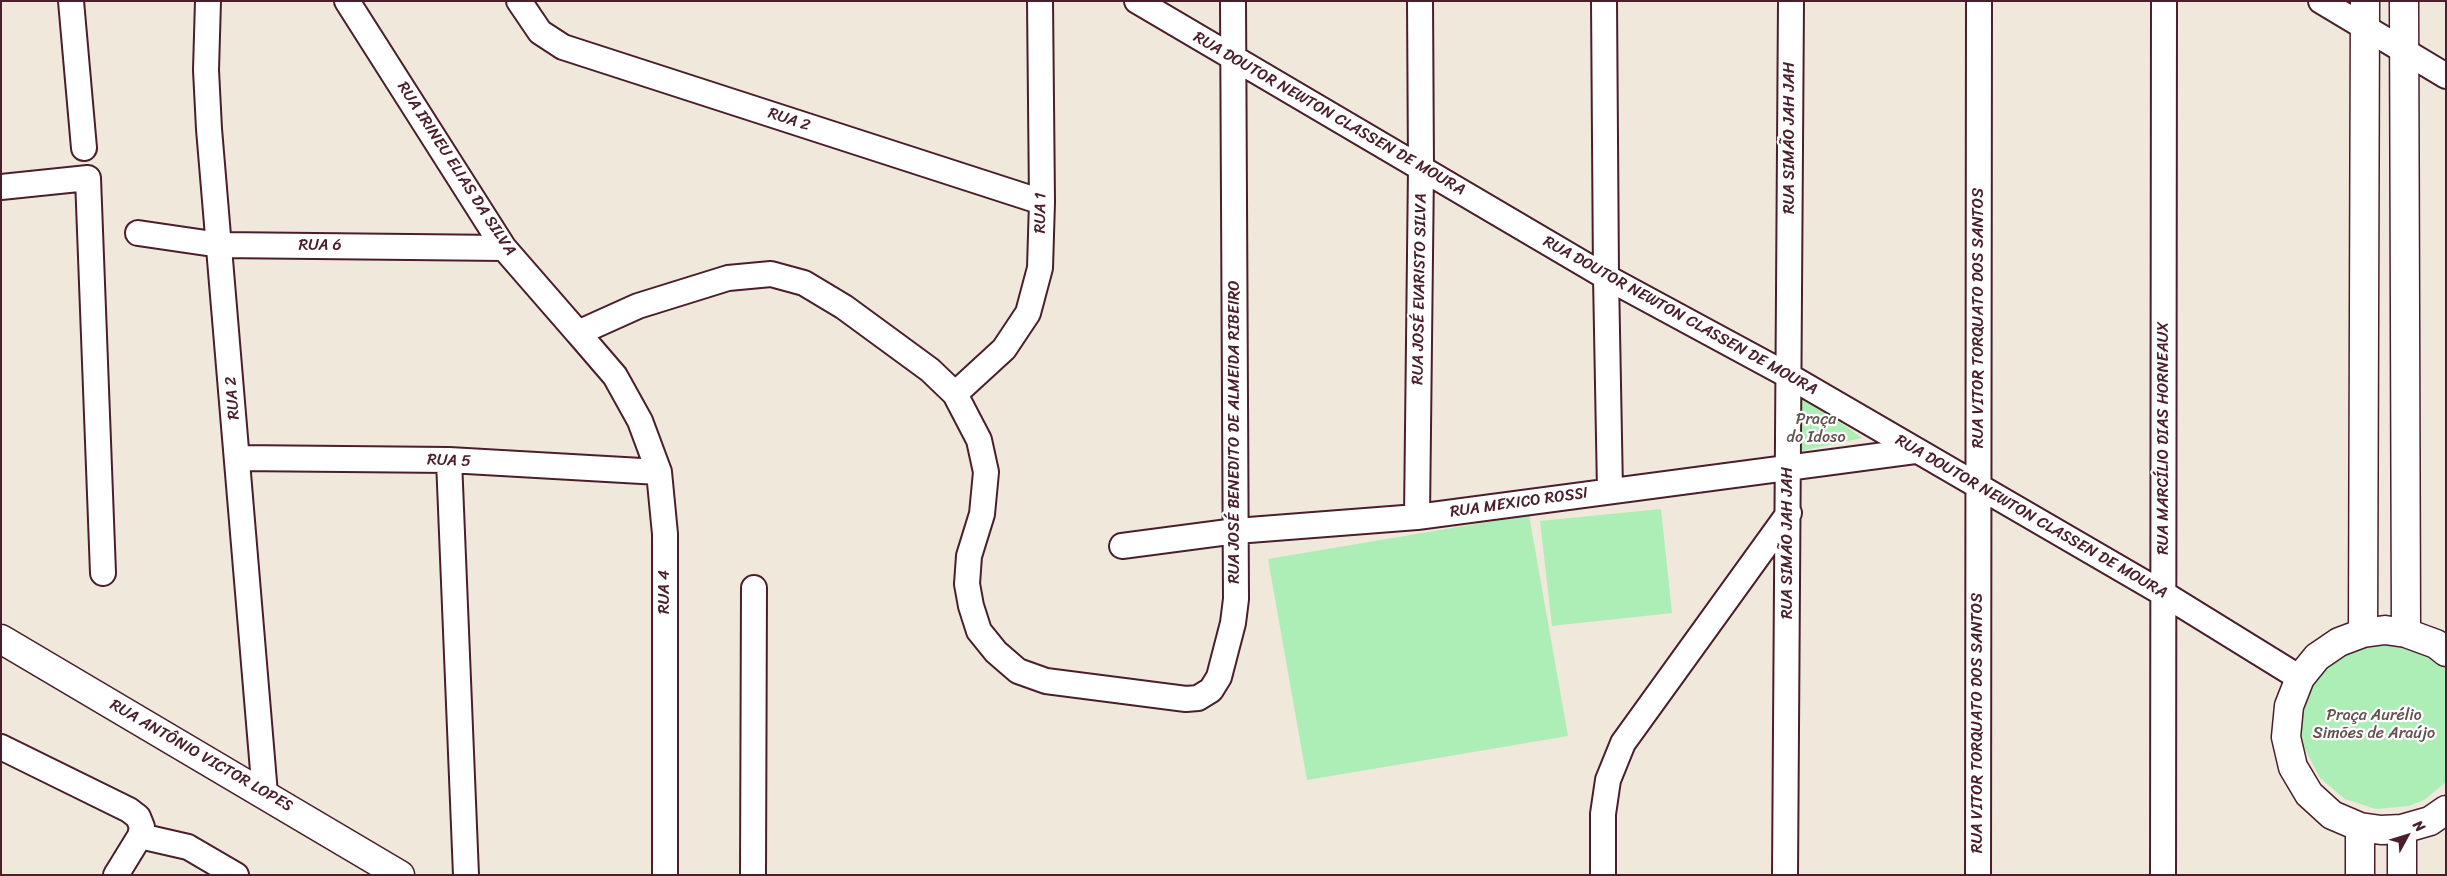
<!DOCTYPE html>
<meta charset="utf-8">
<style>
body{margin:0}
#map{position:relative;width:2447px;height:876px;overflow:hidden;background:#f0e8da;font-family:Sriracha,sans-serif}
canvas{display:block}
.frame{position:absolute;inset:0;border:2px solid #4a1f2b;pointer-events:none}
.north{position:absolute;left:2382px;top:811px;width:50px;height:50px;-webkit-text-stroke:4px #fff;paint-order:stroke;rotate:51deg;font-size:14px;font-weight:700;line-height:20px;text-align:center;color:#4a1f2b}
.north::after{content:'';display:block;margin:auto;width:18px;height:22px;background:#4a1f2b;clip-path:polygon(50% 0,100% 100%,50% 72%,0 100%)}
</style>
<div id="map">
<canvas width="2447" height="876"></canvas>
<div class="frame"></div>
<div class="north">N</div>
</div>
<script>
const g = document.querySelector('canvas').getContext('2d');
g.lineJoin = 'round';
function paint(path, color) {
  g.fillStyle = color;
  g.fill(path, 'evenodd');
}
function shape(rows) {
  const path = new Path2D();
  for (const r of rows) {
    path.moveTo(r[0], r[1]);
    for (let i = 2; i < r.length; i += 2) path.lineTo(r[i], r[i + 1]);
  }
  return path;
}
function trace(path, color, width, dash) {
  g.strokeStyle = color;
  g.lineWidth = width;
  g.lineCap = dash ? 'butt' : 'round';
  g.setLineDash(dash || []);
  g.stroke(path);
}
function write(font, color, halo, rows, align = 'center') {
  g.font = font + ' Sriracha,sans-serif';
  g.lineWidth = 4.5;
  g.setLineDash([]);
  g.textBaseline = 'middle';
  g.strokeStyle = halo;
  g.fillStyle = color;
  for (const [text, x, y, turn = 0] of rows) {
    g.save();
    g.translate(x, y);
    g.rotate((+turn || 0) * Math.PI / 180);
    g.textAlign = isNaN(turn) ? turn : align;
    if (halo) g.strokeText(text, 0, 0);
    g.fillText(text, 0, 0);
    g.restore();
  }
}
paint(shape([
 [1798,397,1834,418,1862,438,1796,452],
 [1661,509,1672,613,1552,626,1540,521],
 [1529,515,1568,736,1307,780,1268,559],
 [2393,643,2424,653,2446,670,2446,782,2424,800,2409,806,2376,809,2345,799,2320,778,2305,749,2301,733,2302,717,2311,686,2320,672,2332,661,2360,646]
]), '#adedb6');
const minor = shape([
 [71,1,84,148],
 [208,1,206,70,209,129,265,794],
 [347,1,504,248,578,333,638,306,728,278,771,274,804,283,844,307,930,370,955,394,979,440,986,472,982,514,969,556,967,584,971,606,979,631,996,652,1018,671,1046,681,1186,699,1198,698,1211,690,1219,677,1233,623,1236,599,1233,1],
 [519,1,540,32,563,47,1042,202],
 [1137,1,1606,277,1789,376,2164,594,2300,678],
 [1604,1,1606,277,1610,491],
 [2321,1,2446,76],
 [1,187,88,178,103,573],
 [138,233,220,245,504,248],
 [578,333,615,376,640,421,659,472,665,534,665,875],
 [955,394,1004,349,1028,313,1040,268,1042,202,1040,1],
 [238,458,449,460,659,472],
 [449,460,466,875],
 [1417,517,1421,168,1420,1],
 [1122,546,1236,531,1417,517,1915,451],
 [1,747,129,810,138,817,142,827,140,836,116,875],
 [140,836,188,847,236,875],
 [753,875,754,588],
 [1603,875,1603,814,1608,780,1623,743,1789,513],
 [1785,875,1791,1],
 [1978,875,1979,1],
 [2163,875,2164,1]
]);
const secondary = shape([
 [2404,1,2406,633],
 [2363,633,2365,1],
 [1,639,400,875],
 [2446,652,2436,644,2406,633,2385,630,2363,633,2339,642,2317,657,2300,678,2289,706,2286,737,2293,767,2309,794,2332,815,2360,827,2381,830,2402,829,2430,821,2446,810],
 [2360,827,2360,875],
 [2402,875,2402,829]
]);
trace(minor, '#4a1f2b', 28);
trace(secondary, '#4a1f2b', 31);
trace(minor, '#fff', 24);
trace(secondary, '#fff', 28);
write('16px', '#4a1f2b', '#fff', [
 ["RUA DOUTOR NEWTON CLASSEN DE MOURA",1329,114,30],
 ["RUA 2",789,120,18],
 ["RUA SIMÃO JAH JAH",1790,138,-90],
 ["RUA IRINEU ELIAS DA SILVA",456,169,57],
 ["RUA 1",1041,213,-89],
 ["RUA 6",320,246],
 ["RUA JOSÉ EVARISTO SILVA",1420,289,-89],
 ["RUA DOUTOR NEWTON CLASSEN DE MOURA",1680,316,29],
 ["RUA VITOR TORQUATO DOS SANTOS",1979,318,-90],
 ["RUA 2",233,398,-95],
 ["RUA JOSÉ BENEDITO DE ALMEIDA RIBEIRO",1235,432,-90],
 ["RUA MARCÍLIO DIAS HORNEAUX",2164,438,-90],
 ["RUA 5",449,461,2],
 ["RUA MEXICO ROSSI",1519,503,-8],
 ["RUA DOUTOR NEWTON CLASSEN DE MOURA",2031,517,30],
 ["RUA SIMÃO JAH JAH",1788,543,-90],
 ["RUA 4",665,592,-90],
 ["RUA VITOR TORQUATO DOS SANTOS",1978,723,-90],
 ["RUA ANTÔNIO VICTOR LOPES",201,756,30]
]);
write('16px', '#63524e', '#fff', [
 ["Praça",1816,420],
 ["do Idoso",1816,438],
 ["Praça Aurélio",2374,716],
 ["Simões de Araújo",2374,734]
]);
</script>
